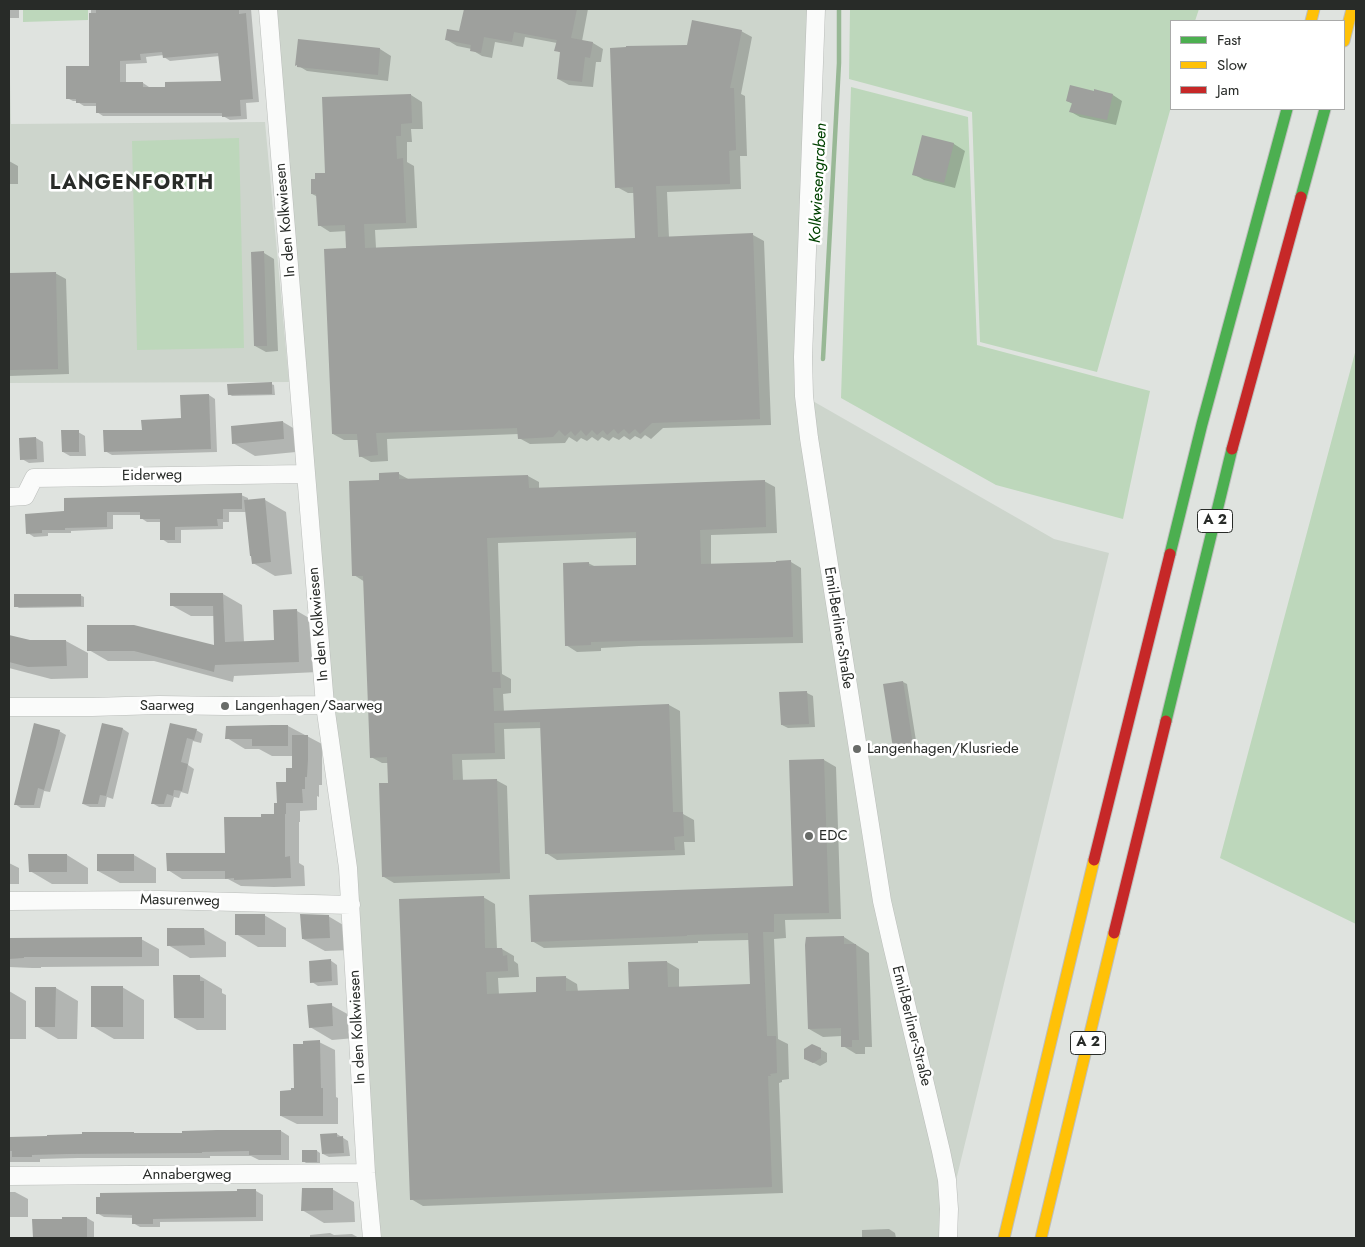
<!DOCTYPE html>
<meta charset="utf-8">
<style>
body{margin:0}
#map{position:relative;width:1365px;height:1247px;overflow:hidden;background:#dfe3df;font-family:Jost,sans-serif}
canvas{display:block}
.frame{position:absolute;inset:0;border:10px solid #282b28;pointer-events:none}
.legend{position:absolute;left:1170px;top:20px;width:175px;height:90px;box-sizing:border-box;background:#fff;border:1px solid #a9aaa9;margin:0;padding:6px 9px;list-style:none;font-size:15px;color:#282b28}
.legend li{display:flex;align-items:center;gap:10px;height:25px}
.legend b{width:25px;border:1px solid #a9aaa9}
</style>
<div id="map">
<canvas width="1365" height="1247"></canvas>
<div class="frame"></div>
<ul class="legend">
<li><b style="height:6px;background:#4caf50"></b>Fast</li>
<li><b style="height:6px;background:#ffc107"></b>Slow</li>
<li><b style="height:6px;background:#c62828"></b>Jam</li>
</ul>
</div>
<script>
const g = document.querySelector('canvas').getContext('2d');
g.lineJoin = 'round';
function paint(path, color) {
  g.fillStyle = color;
  g.fill(path, 'evenodd');
}
function shape(rows) {
  const path = new Path2D();
  for (const r of rows) {
    path.moveTo(r[0], r[1]);
    for (let i = 2; i < r.length; i += 2) path.lineTo(r[i], r[i + 1]);
  }
  return path;
}
function trace(path, color, width, dash) {
  g.strokeStyle = color;
  g.lineWidth = width;
  g.lineCap = dash ? 'butt' : 'round';
  g.setLineDash(dash || []);
  g.stroke(path);
}
function write(font, color, halo, rows, align = 'center') {
  g.font = font + ' Jost,sans-serif';
  g.lineWidth = 5;
  g.setLineDash([]);
  g.textBaseline = 'middle';
  g.strokeStyle = halo;
  g.fillStyle = color;
  for (const [text, x, y, turn = 0] of rows) {
    g.save();
    g.translate(x, y);
    g.rotate((+turn || 0) * Math.PI / 180);
    g.textAlign = isNaN(turn) ? turn : align;
    if (halo) g.strokeText(text, 0, 0);
    g.fillText(text, 0, 0);
    g.restore();
  }
}
paint(shape([
 [268,9,816,9,804,396,1054,539,1109,553,949,1209,948,1238,372,1238],
 [9,35,11,124,265,122,289,382,9,383]
]), '#cdd5cc');
paint(shape([
 [23,9,88,9,88,20,23,22],
 [850,9,1199,9,1195,21,1171,21,1171,107,1097,372,980,342,972,112,849,79],
 [851,87,968,117,977,345,1150,391,1123,519,996,485,841,398],
 [239,138,244,348,137,350,132,141],
 [1356,349,1356,924,1220,858]
]), '#bdd7bb');
paint(shape([
 [9,9,19,9,19,18,9,18,10,44,9,44],
 [91,9,251,9,259,102,246,103,247,119,230,120,223,116,103,116,97,112,97,106,84,106,76,101,73,101,67,98,90,67],
 [164,55,164,57,170,61,220,56,222,83,149,88,149,87,143,83,126,83,126,64,147,63,146,57],
 [465,9,588,9,582,41,593,43,603,49,601,62,596,62,593,87,569,85,558,79,561,53,556,50,557,43,525,37,523,47,495,42,492,58,482,56,472,50,472,49,457,46,447,40,460,32],
 [741,31,752,37,741,94,745,96,747,156,740,156,741,189,667,192,669,238,753,235,764,241,771,425,663,428,651,439,645,435,641,439,635,436,630,440,624,436,619,440,613,437,609,441,602,437,598,441,592,437,587,441,581,438,577,442,569,437,565,443,530,444,519,438,519,434,387,439,388,461,371,462,360,456,359,440,344,440,333,434,347,250,347,231,330,232,319,225,318,197,312,194,326,174,411,95,422,102,423,129,411,129,412,142,407,142,407,162,414,166,417,228,375,230,376,248,637,239,635,193,628,193,617,187,688,46],
 [299,41,380,49,391,56,388,81,307,71,297,65],
 [1113,95,1122,101,1116,125,1080,117,1071,112,1073,104,1067,101],
 [923,136,954,144,965,151,955,188,924,180,913,174],
 [9,161,18,166,18,184,9,184],
 [264,253,274,259,278,351,266,352,255,346],
 [55,273,66,279,69,374,9,376,9,275],
 [271,384,274,385,275,395,232,396,229,394],
 [209,395,215,399,217,452,112,455,105,451,143,431,182,420],
 [283,422,305,435,306,451,255,456,233,443],
 [78,432,85,436,86,456,70,456,63,452],
 [36,438,43,442,44,462,29,463,22,459,20,439],
 [399,474,410,480,528,476,539,482,539,489,764,481,775,487,777,533,711,535,711,565,791,562,801,568,803,643,639,646,601,648,601,651,577,652,566,645,588,563,596,567,638,566,637,538,498,543,502,674,511,679,511,693,503,694,504,712,669,705,680,711,683,814,694,820,695,842,684,842,685,855,557,860,546,853,541,728,504,729,505,759,462,760,463,781,496,780,507,786,510,879,394,883,384,877,389,784,388,763,382,763,371,757,365,582,354,575,380,481],
 [241,495,248,498,248,501,265,500,286,512,292,574,275,576,253,563,247,512,229,512,229,522,223,522,223,529,181,530,181,543,168,543,162,539,161,522,147,522,141,518,141,515,113,515,113,529,71,531,71,533,48,533,48,536,34,537,28,533,27,515],
 [9,582,10,582,10,595,9,595],
 [172,594,223,594,242,605,244,642,275,641,297,611,316,622,318,672,234,676,233,682,154,661,108,661,89,650,216,647,214,616,191,616,171,605],
 [80,595,84,597,84,607,19,608,16,606],
 [9,636,30,642,66,641,88,653,88,678,51,679,9,668],
 [903,682,907,684,917,747,899,750,894,748],
 [807,693,813,696,815,727,788,728,782,725],
 [103,724,123,729,129,733,113,799,107,797,105,807,90,807,83,804],
 [171,724,196,730,203,734,201,743,193,741,188,765,194,769,188,794,181,792,179,798,174,797,171,807,159,807,152,803],
 [288,726,322,744,322,785,319,785,319,797,317,796,317,810,300,811,300,822,299,822,299,863,304,866,305,886,274,887,241,886,228,879,182,879,168,870,226,855,263,818,276,815,278,804,293,769,293,756,272,756,259,749,245,749,227,738],
 [59,731,66,735,50,792,44,791,40,808,21,808,15,804],
 [824,760,836,767,841,919,785,920,786,938,774,939,778,1039,788,1044,789,1079,782,1080,782,1082,779,1083,783,1193,423,1206,411,1199,483,897,495,904,497,949,502,949,514,956,514,961,518,964,519,977,498,978,499,995,538,993,565,977,577,984,578,992,630,990,667,962,679,969,679,988,751,985,749,940,698,941,698,943,544,948,532,941,794,887],
 [67,855,88,868,88,884,52,884,30,871],
 [98,855,134,855,156,868,156,883,120,883,98,871],
 [9,863,19,868,19,884,9,884],
 [264,915,286,928,286,947,258,947,236,934],
 [328,916,350,929,352,950,325,951,303,939],
 [168,929,204,929,226,942,226,957,190,958,168,945],
 [844,937,869,953,872,1047,865,1047,865,1054,856,1054,843,1046,842,1036,823,1037,809,1029],
 [9,939,141,939,159,949,159,966,41,967,41,968,32,968,9,967],
 [330,960,337,965,338,985,318,986,312,982],
 [174,976,200,976,222,989,222,993,226,995,226,1030,197,1030,175,1018],
 [122,987,144,1000,144,1039,114,1039,92,1026],
 [56,988,78,1001,77,1039,58,1039,36,1026],
 [9,991,26,1001,26,1039,9,1039],
 [331,1005,353,1017,355,1038,332,1040,310,1027],
 [319,1042,335,1050,336,1097,338,1098,338,1124,297,1124,281,1116,295,1090,304,1045],
 [820,1049,827,1053,827,1062,820,1066,812,1062],
 [281,1131,289,1136,289,1160,259,1160,251,1156,210,1156,210,1158,78,1158,40,1159,40,1162,9,1162,9,1138,48,1138,134,1133,137,1134],
 [337,1134,348,1141,350,1156,329,1157,323,1154],
 [304,1151,317,1151,320,1153,320,1163,306,1163,303,1161],
 [332,1189,354,1202,355,1222,324,1223,302,1210],
 [256,1191,263,1195,263,1221,160,1222,160,1227,140,1227,133,1223,133,1218,104,1217,97,1213],
 [9,1192,15,1192,28,1199,28,1217,9,1217],
 [87,1218,94,1222,94,1238,34,1238,34,1220],
 [889,1229,895,1233,896,1238,862,1238,862,1230],
 [330,1233,334,1235,352,1234,359,1238,310,1238,310,1235]
]), '#0003');
trace(shape([
 [823,359,839,63,839,9]
]), '#98b895', 4.5);
paint(shape([
 [96,9,239,9,239,14,246,13,253,99,240,100,241,116,222,117,222,113,96,113,96,103,76,103,76,99,66,99,66,66,89,66,89,13,96,13],
 [162,52,163,58,218,53,221,81,165,82,165,87,143,87,143,82,120,82,120,61,141,60,140,54],
 [464,9,577,9,571,38,593,42,590,58,585,57,582,82,557,79,560,52,554,51,557,40,514,32,512,42,484,37,481,53,470,51,471,45,445,40,447,29,459,31],
 [692,20,742,30,730,88,734,88,736,150,729,151,730,184,656,186,658,237,753,233,760,419,652,423,640,434,635,429,629,434,624,429,618,434,614,429,607,435,603,430,597,435,592,430,586,436,581,430,575,436,571,431,565,436,559,430,553,437,518,439,517,428,376,433,378,455,359,457,357,434,332,434,324,249,346,248,345,225,318,226,316,194,311,194,311,179,315,179,315,173,325,173,322,97,411,94,412,123,401,124,401,136,396,136,397,159,403,158,406,223,364,224,365,248,635,238,633,187,615,188,610,48,626,47,626,46,687,45],
 [298,39,380,48,378,75,297,67,297,65,295,66],
 [1070,85,1094,91,1094,89,1113,94,1107,120,1069,112,1072,103,1066,101],
 [922,135,954,143,944,183,912,175],
 [264,251,267,346,254,346,251,252],
 [56,272,58,369,9,370,9,273],
 [272,382,272,394,228,395,227,384],
 [209,394,211,449,104,452,103,430,142,430,141,420,181,418,180,395],
 [283,421,284,439,232,444,231,426],
 [61,430,79,430,79,452,62,452],
 [36,437,37,459,20,460,19,438],
 [399,472,399,479,528,475,529,488,765,480,766,527,700,530,701,564,776,562,776,561,791,560,793,637,628,641,591,642,591,645,565,646,563,563,589,562,589,566,636,565,636,532,487,538,492,672,500,672,501,688,493,688,494,711,669,704,673,812,683,812,684,836,674,837,675,850,545,854,540,722,494,723,495,753,452,754,453,780,497,779,500,873,382,877,379,783,388,783,387,757,370,758,363,576,352,576,349,481,379,480,379,473],
 [242,493,242,509,223,509,223,519,217,519,218,526,175,527,175,540,160,540,160,519,140,519,140,512,107,512,107,527,65,528,65,530,42,530,42,533,26,534,25,514,64,511,64,498],
 [265,498,271,562,252,564,251,556,250,556,244,500],
 [170,593,223,593,225,642,274,640,273,610,297,609,299,662,215,665,214,672,134,651,87,651,87,625,134,625,214,645,213,606,170,606],
 [14,594,81,594,81,606,14,607],
 [9,635,30,640,66,640,67,666,28,667,9,662],
 [903,681,913,745,893,748,883,684],
 [807,691,809,724,781,725,779,692],
 [34,723,60,730,56,747,44,790,38,788,34,805,14,805],
 [102,723,123,728,106,796,100,795,98,804,82,804],
 [170,723,197,729,194,740,187,738,181,762,188,764,182,791,174,790,173,796,167,794,164,804,151,804],
 [272,725,288,725,288,746,252,746,252,739,225,739,226,726],
 [292,735,308,735,308,760,307,777,305,777,305,789,302,789,303,803,286,803,286,814,285,814,285,857,290,856,291,878,234,880,234,878,225,879,225,871,167,871,166,853,225,853,224,817,261,817,261,814,274,814,274,803,277,803,276,782,286,782,286,768,292,768],
 [824,759,829,913,774,914,774,932,763,932,767,1036,776,1036,777,1073,770,1074,771,1076,768,1076,772,1187,410,1200,399,899,484,896,485,948,502,948,503,956,507,955,508,971,486,972,487,994,536,992,536,977,566,976,566,991,629,989,628,962,667,961,668,987,750,984,748,933,687,935,687,936,531,942,529,895,793,886,789,760],
 [28,854,67,854,67,872,29,872],
 [97,854,134,854,134,871,97,871],
 [235,914,265,914,265,935,235,935],
 [300,914,329,915,330,938,302,939],
 [167,928,204,928,205,945,167,946],
 [844,936,844,944,856,944,859,1040,852,1040,852,1047,841,1047,841,1028,808,1029,805,945,806,937],
 [142,937,142,957,24,957,24,958,9,959,9,938],
 [331,959,332,981,310,983,309,961],
 [173,975,200,975,200,981,204,981,204,1018,174,1018],
 [91,986,123,986,123,1027,91,1027],
 [35,987,56,987,55,1027,35,1027],
 [332,1003,333,1026,309,1028,307,1005],
 [320,1040,321,1088,323,1088,323,1116,280,1116,280,1091,291,1090,291,1088,294,1088,293,1044,303,1044,303,1041],
 [812,1044,821,1048,821,1058,813,1063,804,1059,804,1049],
 [217,1130,281,1130,281,1155,249,1155,249,1151,202,1152,202,1153,69,1154,32,1155,32,1157,12,1157,12,1151,9,1151,9,1137,47,1136,47,1135,82,1134,82,1132,134,1132,134,1133,182,1133,182,1131],
 [337,1133,337,1137,343,1136,344,1153,322,1154,320,1134],
 [302,1150,317,1150,317,1162,302,1162],
 [302,1188,333,1188,333,1210,301,1211],
 [237,1189,256,1189,256,1217,153,1219,153,1224,132,1224,132,1215,96,1214,96,1197,100,1197,100,1193,237,1191],
 [62,1217,87,1217,87,1238,33,1238,32,1219,62,1219]
]), '#9ea09d');
const street = shape([
 [268,9,325,705,348,868,366,1173,372,1238],
 [816,9,805,304,803,357,804,396,809,438,882,901,892,945,941,1151,947,1180,949,1209,948,1238],
 [9,497,25,496,34,478,306,474],
 [9,707,92,707,159,705,225,706,325,705],
 [9,901,159,900,351,905],
 [9,1176,366,1173]
]);
const fast = shape([
 [1301,197,1325,109],
 [1170,554,1202,424,1287,109],
 [1166,721,1232,449]
]);
const slow = shape([
 [1311,21,1314,9],
 [1344,41,1352,9],
 [1004,1238,1094,860],
 [1041,1238,1114,933]
]);
const jam = shape([
 [1232,449,1301,197],
 [1094,860,1170,554],
 [1114,933,1166,721]
]);
trace(street, '#babdba', 19);
trace(fast, '#bdbebd', 13);
trace(slow, '#bdbebd', 13);
trace(jam, '#bdbebd', 13);
trace(street, '#fafbfa', 18);
trace(fast, '#4caf50', 11);
trace(slow, '#ffc107', 11);
trace(jam, '#c62828', 11);
for (const [x, y, r, color] of [
 [225,706,5,"#686b68"],
 [857,749,5,"#686b68"],
 [809,836,5,"#686b68"]
]) {
  const dot = new Path2D();
  dot.arc(x, y, r, 0, 2 * Math.PI);
  g.fillStyle = color;
  g.fill(dot);
  trace(dot, '#fff', 2);
}
for (const [x, y, w] of [
 [1215,521,35],
 [1088,1043,35]
]) {
  const box = new Path2D();
  box.roundRect(x - w / 2, y - 11.5, w, 23, 4);
  g.fillStyle = '#fff';
  g.fill(box);
  trace(box, '#282b28', 1);
}
write('bold 14px', '#282b28', null, [
 ["A 2",1215,521],
 ["A 2",1088,1043]
]);
write('15px', '#282b28', '#fff', [
 ["In den Kolkwiesen",286,220,-95],
 ["Eiderweg",152,476,-1],
 ["In den Kolkwiesen",319,624,-95],
 ["Emil-Berliner-Straße",838,628,81],
 ["Saarweg",167,706],
 ["Masurenweg",180,901,1],
 ["Emil-Berliner-Straße",911,1026,76],
 ["In den Kolkwiesen",358,1027,-93],
 ["Annabergweg",187,1175]
]);
write('15px', '#282b28', '#fff', [
 ["Langenhagen/Saarweg",235,706],
 ["Langenhagen/Klusriede",867,749],
 ["EDC",819,836]
], 'left');
write('italic 16px', '#004200', '#fff', [
 ["Kolkwiesengraben",819,183,-87]
]);
g.letterSpacing = '1px';
write('bold 20px', '#282b28', '#fff', [
 ["LANGENFORTH",132,184]
]);
g.letterSpacing = '0px';
</script>
